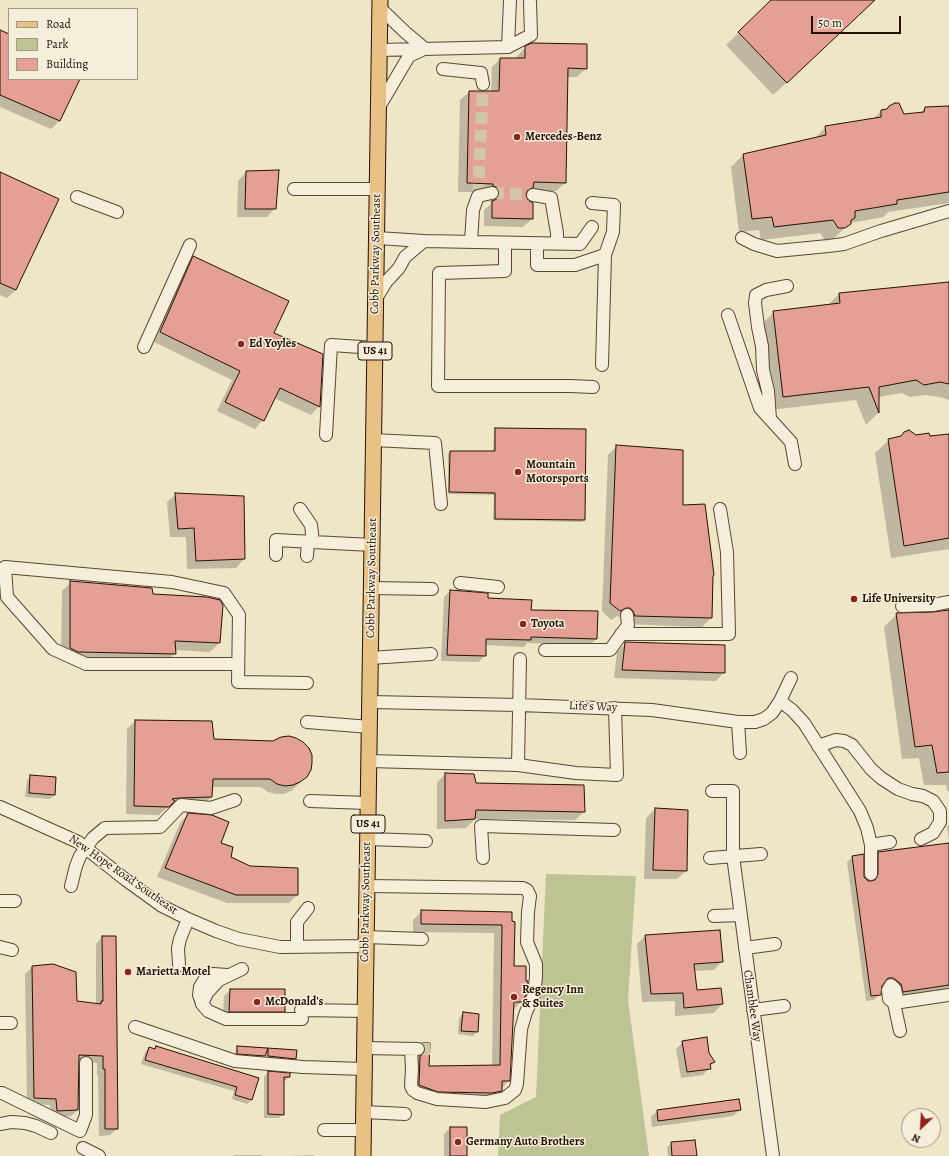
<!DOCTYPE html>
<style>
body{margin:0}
#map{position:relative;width:949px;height:1156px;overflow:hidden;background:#efe5c7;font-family:Alegreya,serif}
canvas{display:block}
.legend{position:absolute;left:8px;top:8px;width:130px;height:72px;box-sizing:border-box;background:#f5eedb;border:1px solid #a29685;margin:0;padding:5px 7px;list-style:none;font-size:12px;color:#251103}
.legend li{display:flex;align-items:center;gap:8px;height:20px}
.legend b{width:20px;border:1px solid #a29685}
.north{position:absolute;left:901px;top:1108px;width:40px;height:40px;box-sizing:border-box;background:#f5eedb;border:1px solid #a29685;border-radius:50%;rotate:205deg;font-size:11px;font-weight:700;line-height:16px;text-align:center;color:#251103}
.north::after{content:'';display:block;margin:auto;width:14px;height:18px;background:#8f2418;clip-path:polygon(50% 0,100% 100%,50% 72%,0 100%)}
.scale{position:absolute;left:811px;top:16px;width:90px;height:18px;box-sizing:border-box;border:2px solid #251103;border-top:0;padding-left:5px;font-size:12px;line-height:14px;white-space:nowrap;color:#251103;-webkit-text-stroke:3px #f5eedb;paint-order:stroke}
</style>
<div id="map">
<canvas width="949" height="1156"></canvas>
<ul class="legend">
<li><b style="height:5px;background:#e8c284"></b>Road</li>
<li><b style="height:11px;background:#bdc393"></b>Park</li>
<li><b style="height:11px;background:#e4a095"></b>Building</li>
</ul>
<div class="north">N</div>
<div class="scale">50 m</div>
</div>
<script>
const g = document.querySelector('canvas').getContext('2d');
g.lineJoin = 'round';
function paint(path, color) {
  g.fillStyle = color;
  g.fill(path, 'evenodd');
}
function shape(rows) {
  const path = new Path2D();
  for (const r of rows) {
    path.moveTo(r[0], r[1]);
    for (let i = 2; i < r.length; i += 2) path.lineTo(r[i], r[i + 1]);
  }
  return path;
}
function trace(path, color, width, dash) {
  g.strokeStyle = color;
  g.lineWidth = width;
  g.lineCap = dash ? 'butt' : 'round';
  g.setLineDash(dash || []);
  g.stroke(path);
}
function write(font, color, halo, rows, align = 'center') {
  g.font = font + ' Alegreya,serif';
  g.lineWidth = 3;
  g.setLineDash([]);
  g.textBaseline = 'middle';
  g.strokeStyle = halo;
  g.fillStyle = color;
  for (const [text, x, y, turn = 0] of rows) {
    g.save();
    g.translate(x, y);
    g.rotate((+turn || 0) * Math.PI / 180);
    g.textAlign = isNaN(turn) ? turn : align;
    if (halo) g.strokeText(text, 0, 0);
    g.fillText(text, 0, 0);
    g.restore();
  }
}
paint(shape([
 [546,874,636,876,628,1000,649,1156,498,1156,500,1115,536,1097]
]), '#bdc393');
paint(shape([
 [773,0,870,0,858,16,773,95,726,45],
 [0,31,9,35,9,79,79,79,59,121,51,129,0,107],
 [526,47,586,68,577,77,567,77,565,183,556,191,529,191,525,195,532,219,523,227,484,226,484,210,491,204,489,197,484,192,458,192,460,100,469,92,491,92,492,67,500,59,517,59,517,56],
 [949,107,949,203,888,212,883,217,850,223,831,241,825,240,820,233,761,240,759,230,739,232,731,167,744,154,814,139,826,127,873,119,881,111,903,115,920,113,925,108],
 [246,172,275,208,267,217,237,217,238,181],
 [0,173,16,290,7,298,0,295],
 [194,257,273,334,319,406,311,415,274,398,263,420,255,429,217,411,232,380,152,341,185,266],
 [949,283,949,400,940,397,926,395,910,397,902,393,879,397,879,412,866,425,856,400,770,410,761,325,774,312,828,305,839,294],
 [495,429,584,520,582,522,493,520,494,495,448,494,448,454,450,452,493,452,494,430],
 [949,435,949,549,891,558,875,453,889,440,916,436,929,437],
 [617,446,682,507,712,576,711,618,702,627,626,624,624,619,617,616,611,620,602,611,608,455],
 [176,494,244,559,236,568,187,569,186,537,170,537,167,502],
 [71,582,152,595,219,643,210,652,175,650,175,653,166,662,61,657,62,591],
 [450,591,487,599,530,611,596,639,590,645,527,643,524,647,485,645,485,655,479,662,441,661,444,597],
 [949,611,949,791,947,791,946,785,924,785,919,758,902,759,884,627,897,614,933,613],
 [626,643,724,672,716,681,614,678,617,652],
 [135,721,213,740,306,777,291,791,284,794,276,794,268,792,261,787,212,787,211,797,203,806,169,806,159,815,126,814,127,729],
 [445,774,475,784,584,812,575,820,475,819,466,828,437,829,437,783],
 [31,776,54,795,50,799,25,797,27,780],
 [655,809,686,871,677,879,644,879,646,818],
 [188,814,220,843,230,858,297,895,289,903,227,903,157,877,180,823],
 [949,824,949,841,947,827],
 [949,844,949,990,898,997,887,983,883,983,881,986,880,994,874,1000,866,1001,847,862,853,857,863,878,867,882,873,881,873,859,879,853],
 [422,911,511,912,513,967,522,1001,512,1011,509,1080,493,1099,411,1094,414,1052,422,1044,429,1044,428,1067,492,1067,494,933,413,932,413,920],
 [645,936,722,961,714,970,694,971,696,991,720,989,722,1004,714,1013,675,1016,675,1001,642,1002,637,944],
 [102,937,117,1129,110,1135,99,1136,98,1075,97,1075,97,1063,78,1062,78,1110,71,1116,51,1117,50,1105,27,1104,25,974,32,967,76,1002,96,1004,96,944],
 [230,990,284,1011,277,1018,223,1018,224,996],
 [463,1013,477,1031,473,1036,458,1034,459,1018],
 [683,1042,708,1053,714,1062,703,1075,681,1078,676,1049],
 [157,1047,258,1078,251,1100,247,1104,232,1099,234,1091,141,1064,145,1052,149,1048,154,1050],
 [237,1047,296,1051,295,1058,293,1060,266,1058,266,1051,263,1057,235,1055,236,1048],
 [268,1072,289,1077,285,1081,283,1081,283,1114,279,1118,264,1118,264,1077],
 [740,1110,733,1116,652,1127,651,1117,657,1111],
 [450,1128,466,1128,466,1156,444,1156,444,1134],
 [672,1143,696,1156,668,1156,667,1147],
 [234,1155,262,1155,262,1156,233,1156],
 [314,1155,314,1156,288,1156]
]), '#0003');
const building = shape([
 [771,0,875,0,787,83,738,32,771,0],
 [0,30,9,34,9,79,80,79,60,121,0,95,0,30],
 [532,43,587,44,587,69,568,68,566,183,534,182,533,188,528,190,526,194,528,200,533,203,533,219,492,218,492,201,497,199,499,196,498,188,493,186,493,184,467,183,469,91,499,91,500,58,525,58,525,46,532,43],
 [895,103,899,103,904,114,924,112,925,107,949,106,949,192,897,200,897,204,855,211,855,218,851,220,851,224,845,228,838,228,833,220,774,227,772,217,752,219,743,154,826,135,825,126,881,117,881,110,887,109,889,106,895,103],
 [279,170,276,209,245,209,246,171,279,170],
 [0,172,59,199,16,290,0,283,0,172],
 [193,256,289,301,274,333,323,354,320,407,280,388,264,421,225,402,240,371,160,332,193,256],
 [949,282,949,384,940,382,924,385,916,380,879,387,879,413,869,387,783,397,773,311,840,303,839,293,949,282],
 [495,428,586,429,585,520,495,519,495,493,449,492,450,451,495,451,495,428],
 [909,430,916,435,929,433,930,436,949,434,949,538,904,546,888,439,901,436,904,432,909,430],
 [616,445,683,450,683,505,705,504,714,575,713,576,712,618,635,616,633,611,630,608,626,608,620,611,610,603,616,445],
 [175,493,244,496,245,559,196,561,194,528,178,529,175,493],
 [70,581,152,588,153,594,207,597,220,600,223,605,220,643,175,641,176,654,78,652,70,648,70,581],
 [450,590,488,593,488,598,532,600,531,610,598,611,597,639,531,637,531,640,486,639,486,656,447,655,450,590],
 [949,610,949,772,937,773,932,745,915,747,896,613,933,612,949,610],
 [625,642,725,645,725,673,622,670,625,642],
 [135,720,212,721,214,739,273,741,281,737,289,736,296,738,303,742,309,748,312,755,312,763,311,770,307,777,300,782,293,785,285,786,277,784,270,779,213,779,212,797,179,798,172,799,175,801,169,807,134,806,135,720],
 [445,773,474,774,476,783,584,785,585,812,476,810,475,819,445,821,445,773],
 [30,775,56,777,55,795,29,793,30,775],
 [655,808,688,810,687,871,653,870,655,808],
 [188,813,212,815,229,822,221,843,233,847,231,857,250,866,298,868,298,895,236,895,165,868,188,813],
 [949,843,949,985,903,992,901,984,896,980,893,978,888,978,882,986,881,995,871,996,852,856,864,854,864,877,868,881,871,881,875,880,878,874,878,852,949,843],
 [421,910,512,912,512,921,515,922,514,966,526,966,526,981,528,981,527,993,522,1002,514,1002,510,1081,502,1081,502,1091,492,1093,438,1092,419,1085,420,1056,424,1053,425,1050,425,1046,422,1043,430,1043,429,1066,500,1065,502,925,421,924,421,910],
 [720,930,723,962,694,964,697,990,721,988,723,1004,684,1008,683,993,651,994,645,935,720,930],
 [102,936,116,936,118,1129,105,1129,105,1069,103,1069,103,1056,79,1055,78,1110,57,1111,56,1099,34,1098,32,966,53,964,76,972,77,1001,101,1004,101,1001,103,1001,102,936],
 [230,989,285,989,285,1012,229,1012,230,989],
 [463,1012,479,1014,478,1032,461,1031,463,1012],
 [707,1037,709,1053,715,1062,710,1064,711,1069,687,1072,682,1041,707,1037],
 [156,1046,259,1078,252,1100,235,1095,237,1087,145,1060,149,1047,155,1049,156,1046],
 [237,1046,297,1050,296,1059,268,1056,268,1048,265,1056,237,1054,237,1046],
 [268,1071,290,1073,290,1077,284,1077,284,1115,268,1114,268,1071],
 [739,1099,741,1110,658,1121,657,1110,739,1099],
 [450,1127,467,1127,467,1156,450,1156,450,1127],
 [695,1140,697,1156,672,1156,671,1142,695,1140]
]);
paint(building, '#e4a095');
trace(building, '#251103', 1);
trace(shape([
 [492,193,533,195],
 [478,196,483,84],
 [418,1049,430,1049]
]), '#d1c5aa', 12, [12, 6]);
const minor = shape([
 [380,8,405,32,424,48],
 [508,47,510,0],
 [379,50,508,47,531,35,530,2],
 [443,69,481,73,483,84],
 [379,107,409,56,422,50],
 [294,189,377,189],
 [533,195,551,198,557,233,557,244],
 [77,197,117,212],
 [592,203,614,205,613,232,605,255,602,365],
 [377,238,424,241,580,244,592,227],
 [742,238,754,244,777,251,828,246,844,244,881,231,949,211],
 [471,242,473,210,478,196,492,193],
 [505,243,505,271,439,273,438,386,570,386,593,387],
 [537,244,537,265,575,265,605,255],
 [375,300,386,282,399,268,405,257,424,241],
 [728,315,760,408,791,442,795,464],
 [144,347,190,245],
 [770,419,768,391,763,370,762,346,758,327,755,303,756,295,766,290,787,286],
 [326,435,331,345,375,348],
 [373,440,435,443,441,504],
 [300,509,311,525,313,542,372,545],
 [276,555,276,540,313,542],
 [307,556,308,541],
 [460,583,498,587],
 [371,588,432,589],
 [902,606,933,605,949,602],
 [621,634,729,634,727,552,720,509],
 [545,650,610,650,628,625,627,615],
 [370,658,431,654],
 [520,659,518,765,576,773,617,775,615,708],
 [238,664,86,664,53,649,7,597,5,567,172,582,224,593,239,615,238,682,307,683],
 [780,701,792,710,804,723,860,811,867,828,871,845,871,874],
 [370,702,519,705,652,710,738,722,755,722,764,719,772,713,780,701,791,678],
 [307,722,370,727],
 [738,722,740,753],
 [818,746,836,740,844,741,852,745,871,769,881,778,898,789,912,794,923,796,933,801,940,811,940,822,933,833,921,839],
 [369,761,518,765],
 [712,791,733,791,733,856,773,1156],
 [310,801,368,803],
 [0,807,78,842,126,880,162,906,188,919,216,931,239,939,280,947,366,946],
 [368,839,426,841],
 [871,845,890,842],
 [483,858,481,826,614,830],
 [710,858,761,854],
 [71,886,76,866,80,856,93,838,105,828,160,827,181,805,211,808,235,800],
 [367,886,523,888,527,890,530,896,528,912,527,942,536,964,536,977,534,995,526,1012,521,1029,517,1084,515,1090,505,1098,486,1102,437,1099,417,1093,413,1090,411,1086,412,1069,411,1049],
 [0,901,15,901],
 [714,916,740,915],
 [366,937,422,939],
 [0,947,12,950],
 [297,947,297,922,308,908],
 [745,948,775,944],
 [179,965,178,948,180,939,188,919],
 [242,969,219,980,207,993,202,1004,208,1011,226,1019,302,1019],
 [202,1003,199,995,200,987,205,979,213,974,227,975],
 [894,1003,897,998,895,989,891,985,888,990,889,999,894,1003,900,1031],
 [894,1003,949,995],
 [301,1010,365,1011],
 [753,1010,784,1006],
 [0,1023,11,1023],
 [135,1027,235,1061,303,1067,364,1069],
 [364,1048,418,1049],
 [0,1093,2,1093,80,1131,86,1115,86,1063],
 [364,1112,405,1114],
 [0,1124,11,1122,25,1123,36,1126,51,1133],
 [324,1130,364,1130],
 [83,1148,99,1156]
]);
const major = shape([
 [363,1156,380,0]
]);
trace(minor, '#584634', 14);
trace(major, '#251103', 17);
trace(minor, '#f5eedb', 12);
trace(major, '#e8c284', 15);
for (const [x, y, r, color] of [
 [517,137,4,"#8f2418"],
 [241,344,4,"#8f2418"],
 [518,472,4,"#8f2418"],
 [854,599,4,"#8f2418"],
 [523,624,4,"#8f2418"],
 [128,972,4,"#8f2418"],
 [514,997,4,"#8f2418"],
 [257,1002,4,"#8f2418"],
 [458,1142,4,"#8f2418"]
]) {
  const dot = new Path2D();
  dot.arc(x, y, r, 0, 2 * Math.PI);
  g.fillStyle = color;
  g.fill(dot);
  trace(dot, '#f5eedb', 1.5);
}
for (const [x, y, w] of [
 [375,351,34],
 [368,824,34]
]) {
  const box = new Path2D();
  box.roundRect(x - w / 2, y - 9, w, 18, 3);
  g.fillStyle = '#f5eedb';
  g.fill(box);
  trace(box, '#251103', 1);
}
write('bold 11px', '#251103', null, [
 ["US 41",375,351],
 ["US 41",368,824]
]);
write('bold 12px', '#251103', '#f5eedb', [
 ["Mercedes-Benz",525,137],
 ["Ed Yoyles",249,344],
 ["Mountain",526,465],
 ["Motorsports",526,479],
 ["Life University",862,599],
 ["Toyota",531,624],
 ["Marietta Motel",136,972],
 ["Regency Inn",522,990],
 ["& Suites",522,1004],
 ["McDonald's",265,1002],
 ["Germany Auto Brothers",466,1142]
], 'left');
write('12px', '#251103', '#f5eedb', [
 ["Cobb Parkway Southeast",376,254,-89],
 ["Cobb Parkway Southeast",372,578,-89],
 ["Life's Way",593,707,2],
 ["New Hope Road Southeast",123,875,35],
 ["Cobb Parkway Southeast",366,902,-89],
 ["Chamblee Way",752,1006,82]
]);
</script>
